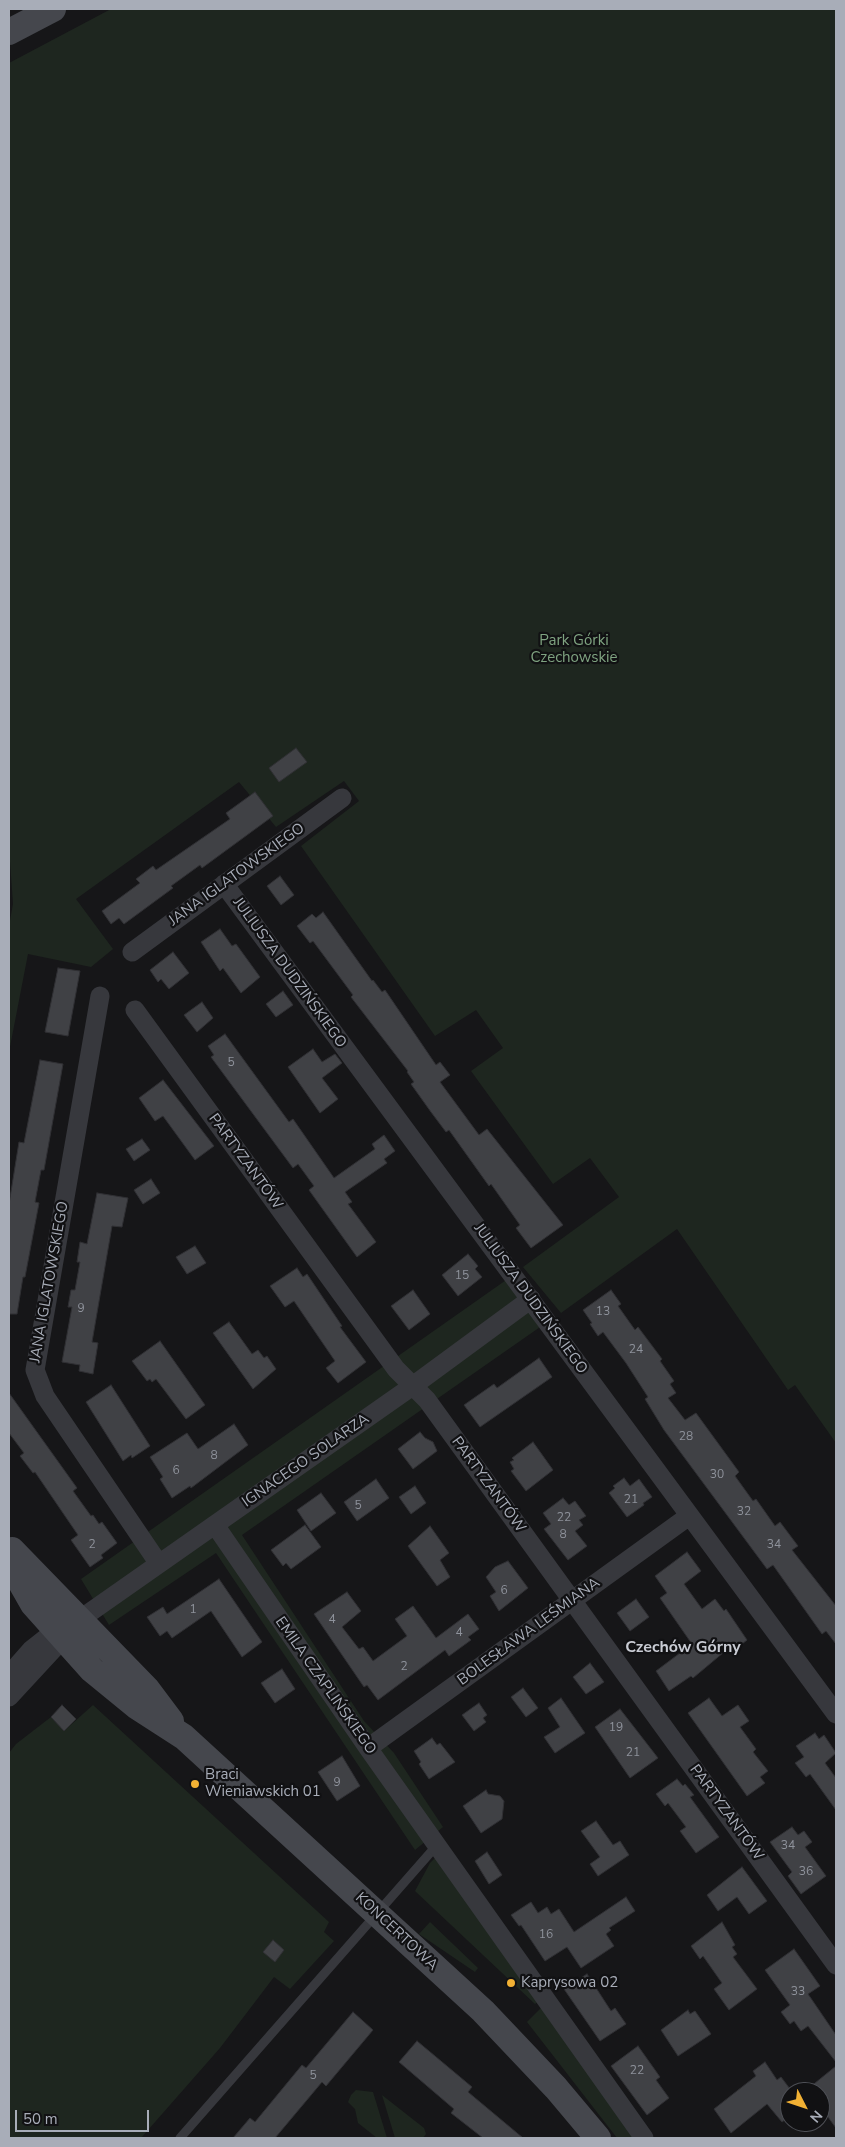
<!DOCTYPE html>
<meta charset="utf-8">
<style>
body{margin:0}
#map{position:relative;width:845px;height:2147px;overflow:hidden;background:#161618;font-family:"Nunito Sans",sans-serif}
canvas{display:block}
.frame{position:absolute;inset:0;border:10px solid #a8adb8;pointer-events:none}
.north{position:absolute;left:780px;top:2082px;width:50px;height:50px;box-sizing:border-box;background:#111113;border:1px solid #4d4f55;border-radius:50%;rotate:131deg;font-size:14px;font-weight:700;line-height:20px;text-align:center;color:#a8adb8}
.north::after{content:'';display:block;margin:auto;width:18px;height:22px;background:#f2b134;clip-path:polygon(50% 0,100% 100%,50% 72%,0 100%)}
.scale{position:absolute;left:15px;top:2110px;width:134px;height:22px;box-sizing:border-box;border:2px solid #a8adb8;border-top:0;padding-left:6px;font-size:15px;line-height:18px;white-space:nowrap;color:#a8adb8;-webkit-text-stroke:4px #111113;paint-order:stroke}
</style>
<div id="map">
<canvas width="845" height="2147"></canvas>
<div class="frame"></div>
<div class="north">N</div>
<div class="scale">50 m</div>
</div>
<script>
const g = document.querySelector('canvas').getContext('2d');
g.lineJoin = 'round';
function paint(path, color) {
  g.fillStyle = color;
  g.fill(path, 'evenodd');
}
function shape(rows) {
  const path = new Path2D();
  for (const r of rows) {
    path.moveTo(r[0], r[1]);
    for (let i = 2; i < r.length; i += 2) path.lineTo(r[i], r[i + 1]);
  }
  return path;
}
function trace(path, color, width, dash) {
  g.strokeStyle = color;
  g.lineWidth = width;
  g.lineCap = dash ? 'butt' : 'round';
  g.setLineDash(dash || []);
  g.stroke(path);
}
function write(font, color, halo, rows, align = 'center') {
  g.font = font + ' "Nunito Sans",sans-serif';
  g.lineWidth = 4.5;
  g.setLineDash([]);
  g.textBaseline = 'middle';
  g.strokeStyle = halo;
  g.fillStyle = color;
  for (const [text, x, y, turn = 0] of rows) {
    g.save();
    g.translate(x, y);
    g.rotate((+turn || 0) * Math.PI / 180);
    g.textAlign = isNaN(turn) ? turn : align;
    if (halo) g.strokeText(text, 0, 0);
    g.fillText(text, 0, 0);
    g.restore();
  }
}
paint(shape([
 [111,9,836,9,836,1443,795,1385,788,1390,677,1229,561,1313,523,1267,619,1197,590,1158,553,1184,471,1071,503,1048,476,1010,435,1036,301,846,359,801,344,781,276,827,239,782,76,899,113,949,91,967,28,954,9,1052,9,926,13,904,9,848,9,63],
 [509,1278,543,1325,242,1535,364,1721,394,1753,443,1827,415,1850,216,1553,109,1625,81,1579],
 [93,1705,329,1922,324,1932,334,1941,290,1989,274,1977,220,2048,141,2138,9,2138,9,1753,16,1744,51,1717,64,1731],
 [437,1856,539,2001,535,2004,415,1891,430,1863],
 [430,1922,478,1968,475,1972,419,1934],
 [543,2006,635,2138,617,2138,527,2022],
 [356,2090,373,2092,387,2138,377,2138,358,2123,355,2109,348,2102,351,2095],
 [382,2095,424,2128,426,2134,423,2138,395,2138]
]), '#1e261f');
const building = shape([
 [296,748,307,762,279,782,269,768,296,748],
 [255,792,273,816,202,868,200,865,171,886,173,888,124,924,119,918,111,924,102,911,140,883,136,879,153,866,156,870,230,819,226,813,255,792],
 [280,876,294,895,281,905,267,886,280,876],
 [323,912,372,981,373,980,382,992,385,990,436,1065,440,1062,450,1075,440,1082,479,1135,487,1129,563,1225,531,1248,516,1228,520,1225,491,1184,489,1186,449,1130,446,1132,431,1112,411,1084,414,1082,407,1072,408,1071,351,997,353,995,313,941,310,943,297,926,312,914,316,918,323,912],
 [220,929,232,946,236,944,260,977,241,993,223,968,220,971,201,942,220,929],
 [173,952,189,973,169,989,161,979,158,982,150,970,173,952],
 [58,968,80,971,68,1036,45,1032,58,968],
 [283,991,293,1005,276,1017,266,1004,283,991],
 [202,1002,213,1018,197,1032,184,1015,202,1002],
 [225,1034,289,1122,293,1119,334,1178,375,1149,372,1144,384,1135,395,1151,384,1159,387,1163,345,1192,352,1202,348,1204,376,1242,357,1257,309,1190,314,1186,298,1164,293,1168,211,1057,214,1055,208,1046,225,1034],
 [313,1049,322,1062,335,1054,342,1063,322,1078,338,1099,320,1113,288,1067,313,1049],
 [40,1060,63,1064,44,1170,41,1170,35,1202,39,1203,25,1277,23,1277,17,1314,9,1314,9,1204,19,1142,24,1143,40,1060],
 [163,1080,214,1146,195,1160,163,1116,155,1121,139,1098,163,1080],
 [142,1139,150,1150,134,1161,126,1149,142,1139],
 [151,1179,160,1193,143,1204,134,1190,151,1179],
 [97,1193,128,1198,122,1227,112,1226,92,1342,98,1343,93,1374,79,1371,80,1365,62,1362,72,1307,68,1307,71,1290,75,1290,80,1262,77,1262,80,1242,87,1244,97,1193],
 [195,1246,206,1263,187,1274,176,1257,195,1246],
 [468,1254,478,1266,475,1269,482,1277,458,1296,442,1275,468,1254],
 [297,1268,303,1277,307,1274,342,1326,340,1327,366,1362,338,1383,326,1368,335,1361,294,1301,285,1307,270,1286,297,1268],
 [413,1290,430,1314,409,1330,391,1306,413,1290],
 [611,1290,621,1304,618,1306,635,1330,638,1327,662,1359,660,1361,674,1381,670,1384,676,1393,668,1398,685,1420,696,1413,739,1472,735,1476,753,1501,756,1499,775,1526,780,1522,798,1546,792,1550,836,1606,836,1644,826,1631,822,1634,773,1565,767,1569,664,1430,645,1399,648,1397,626,1363,603,1332,598,1336,590,1324,592,1323,583,1310,611,1290],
 [229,1322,252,1354,258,1350,264,1358,267,1356,276,1369,253,1389,213,1333,229,1322],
 [160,1341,205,1405,186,1419,156,1379,152,1382,150,1379,147,1381,132,1361,160,1341],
 [539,1358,552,1377,480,1427,464,1405,494,1384,497,1388,539,1358],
 [111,1385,150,1446,132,1458,131,1455,123,1461,86,1402,111,1385],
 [9,1393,77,1488,73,1491,91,1516,93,1515,99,1524,102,1522,117,1543,101,1555,103,1558,90,1567,71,1540,78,1535,35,1472,33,1473,20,1456,24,1453,9,1433,9,1393],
 [234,1424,248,1445,191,1488,190,1486,172,1498,160,1479,163,1477,150,1457,187,1433,198,1449,234,1424],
 [420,1432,425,1438,433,1442,437,1451,413,1469,398,1449,420,1432],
 [533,1442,553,1470,526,1491,511,1471,514,1469,510,1462,514,1460,512,1458,533,1442],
 [624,1478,630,1486,639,1479,652,1497,643,1503,644,1505,627,1517,609,1493,615,1488,613,1486,624,1478],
 [376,1479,389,1498,357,1521,344,1502,376,1479],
 [415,1486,426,1503,411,1514,399,1497,415,1486],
 [321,1493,336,1513,311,1531,297,1510,321,1493],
 [563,1498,569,1505,575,1501,586,1516,579,1520,583,1525,575,1531,587,1546,568,1560,544,1529,551,1524,543,1513,563,1498],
 [305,1525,321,1547,291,1569,286,1563,283,1566,271,1550,305,1525],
 [430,1526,449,1553,440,1560,450,1577,437,1586,408,1546,430,1526],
 [687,1552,701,1571,684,1584,702,1609,715,1599,724,1611,726,1609,747,1640,733,1651,730,1647,693,1678,691,1676,669,1691,656,1671,692,1644,660,1598,667,1593,655,1576,687,1552],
 [508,1561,528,1588,499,1611,490,1596,496,1592,486,1577,495,1567,508,1561],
 [219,1579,262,1642,242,1657,211,1611,172,1638,167,1631,160,1636,147,1617,163,1607,167,1614,219,1579],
 [347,1592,361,1611,342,1627,359,1649,363,1647,373,1661,407,1636,395,1619,413,1606,436,1638,468,1614,479,1629,468,1637,471,1640,449,1656,445,1650,378,1700,367,1685,364,1687,314,1614,347,1592],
 [636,1599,649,1617,630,1631,617,1613,636,1599],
 [590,1663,604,1682,586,1694,573,1677,590,1663],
 [282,1669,295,1689,275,1703,261,1683,282,1669],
 [523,1688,538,1708,526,1717,511,1697,523,1688],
 [561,1698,585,1733,555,1753,544,1737,560,1727,548,1708,561,1698],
 [709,1698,722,1716,738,1705,749,1721,740,1727,756,1749,753,1752,768,1771,760,1777,765,1783,747,1796,688,1713,709,1698],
 [479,1703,487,1715,483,1718,486,1722,474,1731,462,1715,479,1703],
 [62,1705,76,1719,64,1731,51,1717,62,1705],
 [620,1709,658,1758,630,1778,595,1727,620,1709],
 [815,1733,819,1739,824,1735,836,1753,825,1763,836,1778,836,1810,810,1774,806,1777,795,1763,804,1757,796,1746,815,1733],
 [432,1738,437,1745,440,1743,455,1762,429,1779,419,1764,421,1762,414,1751,432,1738],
 [342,1756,360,1786,337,1801,318,1772,342,1756],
 [677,1779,683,1786,685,1784,694,1795,690,1797,719,1837,696,1853,680,1831,686,1827,668,1803,665,1806,656,1794,677,1779],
 [486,1790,488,1794,500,1796,504,1801,502,1819,481,1833,463,1806,486,1790],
 [596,1821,613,1845,620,1841,629,1855,598,1876,590,1864,600,1857,581,1831,596,1821],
 [792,1827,798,1835,804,1831,812,1842,805,1847,826,1876,801,1894,788,1876,792,1872,770,1842,792,1827],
 [487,1852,502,1875,489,1884,475,1861,487,1852],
 [742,1867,767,1901,749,1914,737,1897,718,1911,707,1895,742,1867],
 [626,1897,635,1911,609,1928,611,1930,606,1934,614,1946,581,1968,567,1947,545,1961,521,1925,519,1926,511,1915,531,1902,538,1913,547,1907,551,1914,559,1909,574,1932,626,1897],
 [722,1922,735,1945,732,1947,737,1954,733,1957,757,1989,729,2010,714,1989,722,1983,703,1956,700,1959,691,1946,722,1922],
 [273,1940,284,1950,275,1962,263,1952,273,1940],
 [794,1949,820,1986,808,1994,836,2035,836,2062,808,2026,801,2031,794,2021,790,2024,781,2012,790,2005,765,1970,794,1949],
 [587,1974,611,2011,615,2008,626,2024,600,2041,564,1989,587,1974],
 [688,2010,690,2014,695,2011,711,2034,678,2056,661,2030,688,2010],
 [353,2012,373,2030,326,2086,322,2082,275,2138,233,2138,250,2118,255,2122,302,2065,306,2068,353,2012],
 [417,2041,472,2087,468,2092,523,2138,483,2138,451,2113,454,2109,399,2062,417,2041],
 [638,2046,660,2077,656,2080,669,2098,647,2115,611,2066,638,2046],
 [765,2062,777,2080,781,2077,790,2089,790,2116,782,2122,767,2104,731,2133,714,2109,756,2076,753,2071,765,2062],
 [836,2066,836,2128,820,2106,820,2092,804,2092,836,2066]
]);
paint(building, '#404145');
trace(building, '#303034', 1);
trace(shape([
 [180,2138,437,1845]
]), '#37383d', 9);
trace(shape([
 [224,884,836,1714],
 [132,952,342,798],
 [100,996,35,1370,45,1396,159,1564],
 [135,1010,396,1369,427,1400,836,1965],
 [215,1525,368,1748,644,2138],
 [9,1675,31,1650,55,1631,79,1620,414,1385,531,1299],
 [9,1697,70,1631],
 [368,1748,689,1516]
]), '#37383d', 19);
trace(shape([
 [9,32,53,9],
 [12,1550,147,1689,171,1721],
 [9,1562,33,1604,92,1670,136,1706,184,1737,483,2011,556,2088,598,2138]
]), '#45474d', 26);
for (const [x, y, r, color] of [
 [195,1784,5,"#f2b134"],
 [511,1983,5,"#f2b134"]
]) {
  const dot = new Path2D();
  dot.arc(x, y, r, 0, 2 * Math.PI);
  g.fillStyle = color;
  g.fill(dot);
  trace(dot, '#111113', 2);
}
write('12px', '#8e929b', null, [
 ["5",231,1063],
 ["15",462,1276],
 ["9",81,1309],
 ["13",603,1312],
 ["24",636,1350],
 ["28",686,1437],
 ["8",214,1456],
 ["6",176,1471],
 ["30",717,1475],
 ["21",631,1500],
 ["5",358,1506],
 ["32",744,1512],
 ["22",564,1518],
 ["8",563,1535],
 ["2",92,1545],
 ["34",774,1545],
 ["6",504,1591],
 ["1",193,1610],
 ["4",332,1620],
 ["4",459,1633],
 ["2",404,1667],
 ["19",616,1728],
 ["21",633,1753],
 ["9",337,1783],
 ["34",788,1846],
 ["36",806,1872],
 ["16",546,1935],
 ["33",798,1992],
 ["22",637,2071],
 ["5",313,2076]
]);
write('15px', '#7fa381', '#111113', [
 ["Park Górki",574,641],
 ["Czechowskie",574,658]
]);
write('15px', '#a8adb8', '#111113', [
 ["JANA IGLATOWSKIEGO",237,875,-36],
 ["JULIUSZA DUDZIŃSKIEGO",289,973,54],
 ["PARTYZANTÓW",245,1162,54],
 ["JANA IGLATOWSKIEGO",50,1282,-80],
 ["JULIUSZA DUDZIŃSKIEGO",530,1299,54],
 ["IGNACEGO SOLARZA",306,1461,-35],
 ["PARTYZANTÓW",488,1485,54],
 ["BOLESŁAWA LEŚMIANA",529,1632,-36],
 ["EMILA CZAPLIŃSKIEGO",325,1686,55],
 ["PARTYZANTÓW",726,1813,54],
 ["KONCERTOWA",396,1932,43]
]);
write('15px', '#a8adb8', '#111113', [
 ["Braci",205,1775],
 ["Wieniawskich 01",205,1792],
 ["Kaprysowa 02",521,1983]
], 'left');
write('bold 16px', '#c9ccd4', '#111113', [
 ["Czechów Górny",683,1648]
]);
</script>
